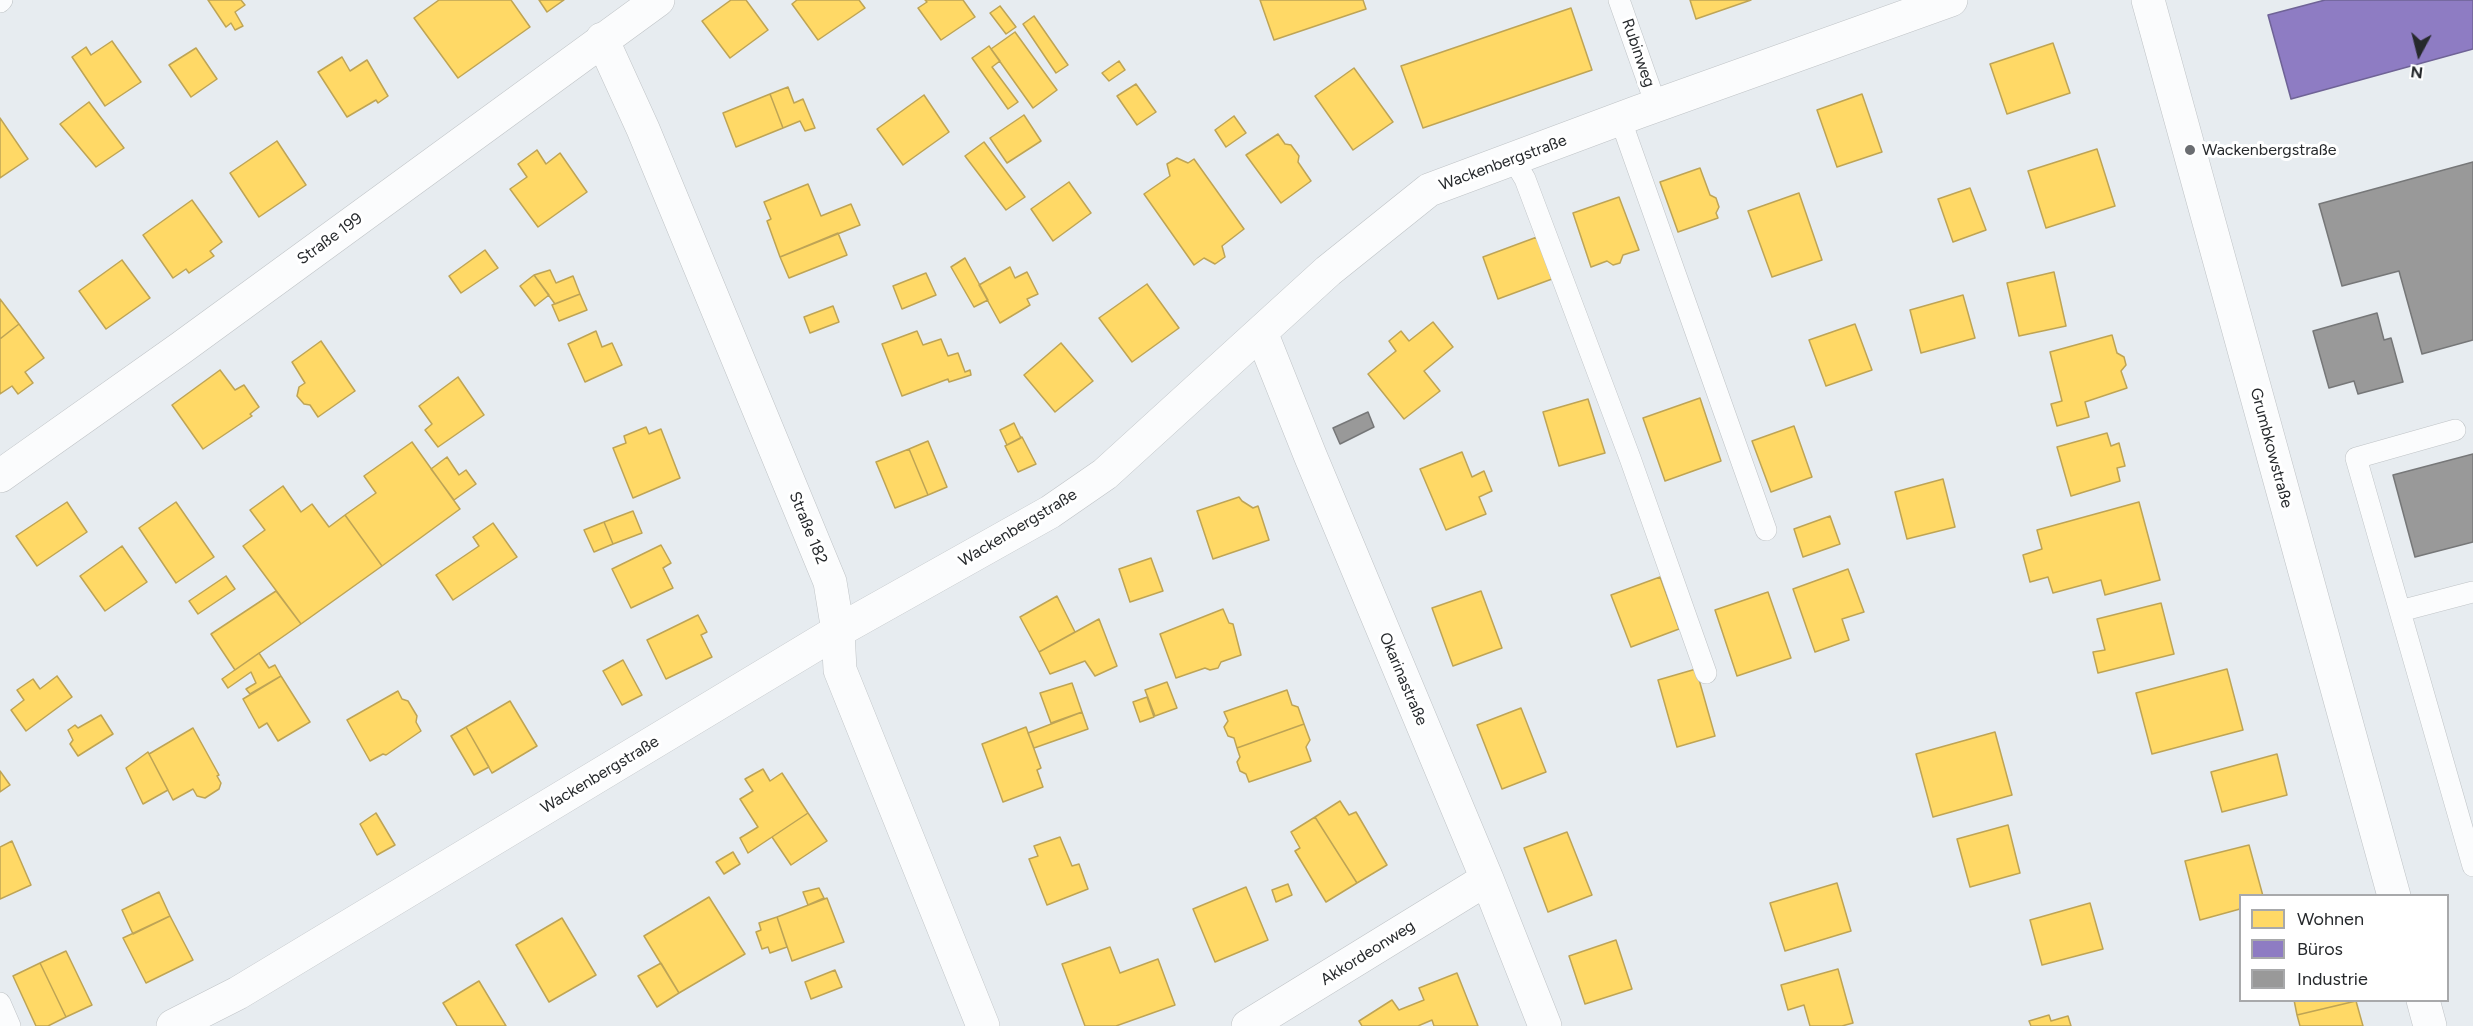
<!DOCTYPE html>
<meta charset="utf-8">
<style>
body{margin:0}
#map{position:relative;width:2473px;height:1026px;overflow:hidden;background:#e7ecf0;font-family:Figtree,sans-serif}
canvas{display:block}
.legend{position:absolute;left:2239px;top:894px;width:210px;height:108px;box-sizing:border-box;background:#fff;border:2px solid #a8a9ab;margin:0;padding:8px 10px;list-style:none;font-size:18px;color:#26292c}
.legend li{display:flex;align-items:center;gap:12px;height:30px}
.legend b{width:30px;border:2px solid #a8a9ab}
.north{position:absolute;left:2389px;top:24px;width:60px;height:60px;-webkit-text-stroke:4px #fff;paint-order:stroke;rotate:187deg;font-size:16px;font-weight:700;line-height:24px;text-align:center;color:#26292c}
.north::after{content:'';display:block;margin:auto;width:21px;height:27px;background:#26292c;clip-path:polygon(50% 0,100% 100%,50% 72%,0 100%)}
</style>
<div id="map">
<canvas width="2473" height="1026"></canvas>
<ul class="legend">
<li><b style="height:16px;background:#ffd966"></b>Wohnen</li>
<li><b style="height:16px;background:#8e7cc3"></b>Büros</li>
<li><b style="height:16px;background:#999"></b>Industrie</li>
</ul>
<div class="north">N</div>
</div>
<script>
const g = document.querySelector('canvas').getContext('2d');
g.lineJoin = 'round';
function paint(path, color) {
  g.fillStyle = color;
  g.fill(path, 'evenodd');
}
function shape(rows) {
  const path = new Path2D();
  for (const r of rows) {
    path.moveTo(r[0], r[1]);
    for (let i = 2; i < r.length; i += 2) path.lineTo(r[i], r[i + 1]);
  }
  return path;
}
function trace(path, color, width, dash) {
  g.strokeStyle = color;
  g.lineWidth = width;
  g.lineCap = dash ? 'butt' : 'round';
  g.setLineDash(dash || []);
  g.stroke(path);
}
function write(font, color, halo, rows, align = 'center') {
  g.font = font + ' Figtree,sans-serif';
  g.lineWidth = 6;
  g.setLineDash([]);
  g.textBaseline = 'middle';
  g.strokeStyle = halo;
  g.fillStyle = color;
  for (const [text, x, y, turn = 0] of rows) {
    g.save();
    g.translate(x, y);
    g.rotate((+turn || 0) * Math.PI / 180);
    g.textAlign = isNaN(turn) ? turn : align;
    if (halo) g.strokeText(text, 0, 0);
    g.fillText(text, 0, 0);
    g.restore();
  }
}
const homes = shape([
 [208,0,241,0,245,5,235,12,243,26,235,30,231,23,226,27,208,0],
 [439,0,511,0,530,27,458,78,414,18,439,0],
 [539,0,564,0,547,12,539,0],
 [731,0,746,0,768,30,730,58,702,21,731,0],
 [797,0,859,0,865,8,818,40,792,4,797,0],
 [925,0,963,0,975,17,941,40,918,8,927,2,925,0],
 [1260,0,1363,0,1366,9,1274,40,1260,0],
 [1690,0,1751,0,1696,19,1690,0],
 [1000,6,1016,27,1006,34,990,13,1000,6],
 [1571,8,1592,70,1423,128,1401,66,1571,8],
 [1034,16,1068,65,1056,73,1023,24,1034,16],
 [1015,32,1057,90,1033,108,991,49,1015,32],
 [112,41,141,82,105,106,72,57,86,47,91,55,112,41],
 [2053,43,2070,93,2007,114,1990,64,2053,43],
 [989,46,1000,61,992,67,1018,102,1008,109,972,58,989,46],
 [196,48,217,79,191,97,169,65,196,48],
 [342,57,350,71,367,60,388,96,378,103,376,100,347,117,318,72,342,57],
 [1119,61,1125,70,1109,81,1102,73,1119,61],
 [1354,68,1393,122,1353,150,1315,96,1354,68],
 [1136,84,1156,112,1137,125,1117,96,1136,84],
 [788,87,794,103,803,99,815,128,805,131,800,121,783,128,770,94,788,87],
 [770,94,783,128,736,147,723,113,770,94],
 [1862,94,1882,152,1837,167,1817,110,1862,94],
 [924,95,949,132,903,165,877,129,924,95],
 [89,102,124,148,96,167,60,124,89,102],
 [1024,115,1041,141,1007,163,990,138,1024,115],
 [1234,116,1246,133,1226,147,1215,130,1234,116],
 [0,118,28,159,0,178,0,118],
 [1278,134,1285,144,1291,145,1299,156,1298,162,1311,181,1281,203,1246,155,1278,134],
 [277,141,306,185,259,217,230,173,277,141],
 [984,142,1025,197,1006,210,965,156,984,142],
 [2097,149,2115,206,2046,228,2028,171,2097,149],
 [537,150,546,164,560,153,587,192,538,227,510,189,527,177,518,164,537,150],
 [1177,158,1188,163,1194,159,1244,229,1222,246,1225,257,1215,264,1204,258,1194,265,1144,194,1170,176,1167,164,1177,158],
 [1700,168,1710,195,1716,198,1719,207,1716,213,1718,218,1678,232,1660,182,1700,168],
 [1069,182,1091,213,1053,241,1031,209,1069,182],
 [808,184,821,216,851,204,860,225,780,257,767,221,771,219,764,202,808,184],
 [1970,188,1986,230,1953,242,1938,199,1970,188],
 [1799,193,1822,260,1772,277,1748,211,1799,193],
 [1619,197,1639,250,1623,255,1620,263,1613,265,1607,261,1591,267,1573,213,1619,197],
 [192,200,222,242,210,251,214,256,189,273,186,269,173,278,143,235,192,200],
 [838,233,847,255,789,278,780,257,838,233],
 [1537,237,1552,279,1498,299,1483,257,1537,237],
 [485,250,498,268,461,293,449,276,485,250],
 [965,258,988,300,974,307,951,267,965,258],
 [122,260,150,298,106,329,79,291,122,260],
 [1010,267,1015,278,1027,272,1038,294,1027,299,1030,305,1000,323,979,285,1010,267],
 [550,270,556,283,573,276,580,294,555,304,534,275,550,270],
 [2054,272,2066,326,2019,336,2007,283,2054,272],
 [926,273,936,295,902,309,893,286,926,273],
 [534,275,549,295,535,306,520,286,534,275],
 [1147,284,1179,328,1132,362,1099,318,1147,284],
 [580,294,587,310,559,321,552,305,580,294],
 [1963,295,1975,338,1921,353,1910,310,1963,295],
 [0,299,19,324,0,339,0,299],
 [833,306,839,322,810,333,804,317,833,306],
 [1433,322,1453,347,1424,371,1440,391,1404,419,1368,374,1396,351,1389,341,1401,331,1409,341,1433,322],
 [19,324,44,358,25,372,33,383,18,394,12,386,0,394,0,339,19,324],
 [1855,324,1872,370,1826,386,1809,340,1855,324],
 [596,331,602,347,612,343,622,365,585,382,568,344,596,331],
 [917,331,923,345,941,339,948,356,958,353,965,372,970,370,971,375,949,382,948,379,902,396,882,344,917,331],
 [2112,335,2117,353,2124,357,2126,365,2121,371,2127,388,2085,402,2089,417,2057,426,2051,404,2062,401,2050,352,2112,335],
 [321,341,355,391,318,417,310,405,304,404,297,396,299,387,305,383,292,362,321,341],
 [1061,343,1093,381,1055,412,1024,375,1061,343],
 [220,370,235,390,244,385,259,407,250,414,252,416,203,449,172,405,220,370],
 [458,377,484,415,438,447,425,430,432,424,419,406,458,377],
 [1700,398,1721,461,1665,481,1643,418,1700,398],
 [1588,399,1605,453,1559,466,1543,412,1588,399],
 [1014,423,1021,438,1007,445,1000,430,1014,423],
 [1794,426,1812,477,1771,492,1752,441,1794,426],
 [646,427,649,434,661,429,680,478,633,498,613,448,626,443,624,436,646,427],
 [2107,433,2111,446,2119,443,2125,466,2117,468,2120,481,2071,496,2057,447,2107,433],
 [1022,437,1036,464,1018,472,1005,446,1022,437],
 [928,441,947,487,928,495,909,449,928,441],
 [412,442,460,509,382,566,345,515,376,493,364,476,412,442],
 [909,449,928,495,895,508,876,462,909,449],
 [1462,452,1472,477,1484,471,1492,491,1479,497,1486,514,1446,530,1420,469,1462,452],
 [447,457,459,475,466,470,476,484,454,500,431,469,447,457],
 [1943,479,1955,527,1907,539,1895,492,1943,479],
 [283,486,301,512,312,504,329,527,345,515,382,566,301,624,243,546,265,530,250,510,283,486],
 [1239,497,1242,501,1253,508,1258,506,1269,540,1213,559,1197,511,1239,497],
 [67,502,87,532,37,566,16,536,67,502],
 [176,502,214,557,176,583,139,528,176,502],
 [2139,502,2160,580,2105,595,2101,580,2053,593,2048,577,2030,582,2023,555,2042,549,2037,530,2139,502],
 [633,511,642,533,613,544,604,522,633,511],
 [1830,516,1840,544,1803,557,1794,529,1830,516],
 [604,522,613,544,594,552,584,530,604,522],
 [493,523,517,557,453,600,436,575,479,546,473,537,493,523],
 [661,545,671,563,663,568,673,588,631,608,612,569,661,545],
 [122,546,147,582,105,611,80,576,122,546],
 [1151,558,1163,591,1130,602,1119,569,1151,558],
 [1848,569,1864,612,1842,619,1849,640,1815,652,1793,589,1848,569],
 [226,576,235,589,198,614,189,601,226,576],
 [1660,577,1679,629,1631,647,1611,595,1660,577],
 [276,591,301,624,235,670,211,634,276,591],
 [1481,591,1502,648,1453,666,1432,608,1481,591],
 [1768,592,1791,658,1737,676,1715,610,1768,592],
 [1057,596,1075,632,1039,652,1020,617,1057,596],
 [2161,603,2174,654,2098,673,2093,652,2105,650,2097,619,2161,603],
 [1223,609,1229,623,1233,624,1241,655,1221,662,1218,668,1210,670,1205,668,1176,678,1160,634,1223,609],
 [698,615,707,632,701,635,712,657,666,679,647,640,698,615],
 [1099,619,1117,666,1095,676,1085,661,1050,674,1039,652,1099,619],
 [259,653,269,668,275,665,281,676,250,694,246,689,256,683,251,672,228,688,222,679,259,653],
 [623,660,642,695,622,705,603,671,623,660],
 [1696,669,1715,736,1677,747,1658,680,1696,669],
 [2227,669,2243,730,2152,754,2136,693,2227,669],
 [57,676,72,697,26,731,11,710,24,700,17,690,33,679,40,689,57,676],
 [281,676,310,722,278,741,267,723,259,728,243,699,281,676],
 [1167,682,1177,708,1155,716,1145,690,1167,682],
 [1072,683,1082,712,1051,723,1040,693,1072,683],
 [1287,690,1292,705,1298,707,1304,724,1237,748,1234,738,1228,736,1224,727,1228,721,1224,712,1287,690],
 [398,691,402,699,408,701,417,716,416,722,421,731,386,755,383,754,370,761,347,720,398,691],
 [1147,697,1154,717,1140,722,1133,702,1147,697],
 [510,701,537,746,492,773,466,727,510,701],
 [1521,708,1546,772,1502,789,1477,725,1521,708],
 [1082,712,1088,729,1034,748,1028,733,1082,712],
 [101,715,113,734,78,756,70,744,73,740,68,730,75,725,78,728,101,715],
 [1304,724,1310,740,1306,747,1311,761,1249,782,1246,774,1240,771,1237,762,1240,757,1237,748,1304,724],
 [466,727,489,767,474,775,451,736,466,727],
 [1026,727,1041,768,1037,770,1043,787,1003,802,982,744,1026,727],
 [193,728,219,775,217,776,221,783,219,789,205,798,197,796,193,789,173,800,149,754,193,728],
 [1995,732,2012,795,1933,817,1916,754,1995,732],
 [148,752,168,790,143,804,126,768,148,752],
 [2277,754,2287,795,2222,812,2211,772,2277,754],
 [763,769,770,781,782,773,808,813,748,853,740,838,758,827,740,799,753,791,745,779,763,769],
 [0,771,10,785,0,792,0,771],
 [1340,801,1349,815,1356,812,1387,865,1357,883,1315,817,1340,801],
 [376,813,395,845,377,855,360,824,376,813],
 [808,813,827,841,791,865,772,837,808,813],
 [1315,817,1357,883,1326,902,1295,851,1300,848,1291,832,1315,817],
 [2008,825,2020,873,1970,887,1957,839,2008,825],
 [1567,832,1592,895,1548,912,1524,848,1567,832],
 [1060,837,1072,866,1079,864,1088,889,1047,905,1029,859,1038,856,1034,846,1060,837],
 [12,841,31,885,0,899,0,847,12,841],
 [2249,845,2263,896,2240,896,2240,909,2200,920,2185,861,2249,845],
 [733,852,740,864,724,874,716,862,733,852],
 [1837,883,1851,931,1785,951,1770,903,1837,883],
 [1288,884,1292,895,1276,902,1272,890,1288,884],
 [1246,887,1268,940,1215,962,1193,909,1246,887],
 [819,888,824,898,808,905,803,892,819,888],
 [159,892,170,916,133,934,122,910,159,892],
 [709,897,745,954,679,993,644,936,709,897],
 [827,898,844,942,792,961,777,917,827,898],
 [2090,903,2103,949,2042,965,2030,920,2090,903],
 [170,916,193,960,146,983,123,938,170,916],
 [777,917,787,947,770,953,768,947,762,949,756,932,761,930,759,923,777,917],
 [562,918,596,975,549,1002,516,945,562,918],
 [1616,940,1632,989,1585,1004,1569,956,1616,940],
 [1110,947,1120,973,1158,959,1175,1005,1116,1026,1085,1026,1062,964,1110,947],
 [66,951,92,1005,66,1017,40,963,66,951],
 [40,963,66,1017,48,1026,36,1026,13,976,40,963],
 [661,963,679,993,657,1007,638,976,661,963],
 [1838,969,1853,1023,1842,1026,1810,1026,1804,1005,1788,1010,1781,985,1838,969],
 [835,970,842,987,811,999,805,982,835,970],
 [1457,973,1478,1026,1434,1026,1432,1020,1418,1026,1362,1026,1359,1021,1392,1000,1399,1010,1424,1000,1419,988,1457,973],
 [479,981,506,1026,457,1026,443,1003,479,981],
 [2294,1000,2356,1000,2356,1001,2297,1015,2294,1000],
 [2356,1001,2363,1026,2300,1026,2297,1015,2356,1001],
 [2049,1015,2051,1021,2068,1016,2071,1026,2031,1026,2029,1021,2049,1015]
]);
paint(homes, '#ffd966');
trace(homes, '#bea455', 1.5);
const offices = shape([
 [2325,0,2473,0,2473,49,2291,99,2268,15,2325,0]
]);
paint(offices, '#8e7cc3');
trace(offices, '#6f6396', 1.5);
const industry = shape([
 [2473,162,2473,340,2422,354,2399,271,2342,286,2319,204,2473,162],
 [2377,313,2384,340,2391,338,2403,382,2358,394,2354,381,2329,388,2313,331,2377,313],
 [1368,412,1374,427,1340,444,1333,428,1368,412],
 [2473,454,2473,542,2415,557,2393,475,2473,454]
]);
paint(industry, '#999');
trace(industry, '#767778', 1.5);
const service = shape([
 [1619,0,1656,105],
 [0,2,2,0],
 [1620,118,1766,530],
 [1513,159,1525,179,1630,458,1706,673],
 [2455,430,2356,458,2473,866],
 [2400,611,2473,592],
 [0,1003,10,1026]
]);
const minor = shape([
 [602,39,643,129,830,582,838,631,840,670,983,1026],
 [1261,332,1310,455,1487,879,1545,1026],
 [0,476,181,348,658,0],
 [173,1026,238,993,838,631,1050,512,1105,474,1328,271,1429,190,1638,112,1951,0],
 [1248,1026,1487,879]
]);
const tertiary = shape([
 [2148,0,2394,896],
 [2423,1000,2430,1026]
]);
trace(service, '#bfc3c6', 22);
trace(minor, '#bfc3c6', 34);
trace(tertiary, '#bfc3c6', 34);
trace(service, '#fbfcfd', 21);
trace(minor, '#fbfcfd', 33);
trace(tertiary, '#fbfcfd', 33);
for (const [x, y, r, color] of [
 [2190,150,6,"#6a6d71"]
]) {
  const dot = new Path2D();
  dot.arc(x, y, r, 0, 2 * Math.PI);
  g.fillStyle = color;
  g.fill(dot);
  trace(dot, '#fff', 2);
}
write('16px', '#26292c', '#fff', [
 ["Rubinweg",1638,53,71],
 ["Wackenbergstraße",1503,163,-20],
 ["Straße 199",330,239,-36],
 ["Grumbkowstraße",2271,448,75],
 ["Straße 182",808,528,68],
 ["Wackenbergstraße",1018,528,-31],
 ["Okarinastraße",1403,679,67],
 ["Wackenbergstraße",600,775,-31],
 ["Akkordeonweg",1368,953,-32]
]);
write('16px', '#26292c', '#fff', [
 ["Wackenbergstraße",2202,150]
], 'left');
</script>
